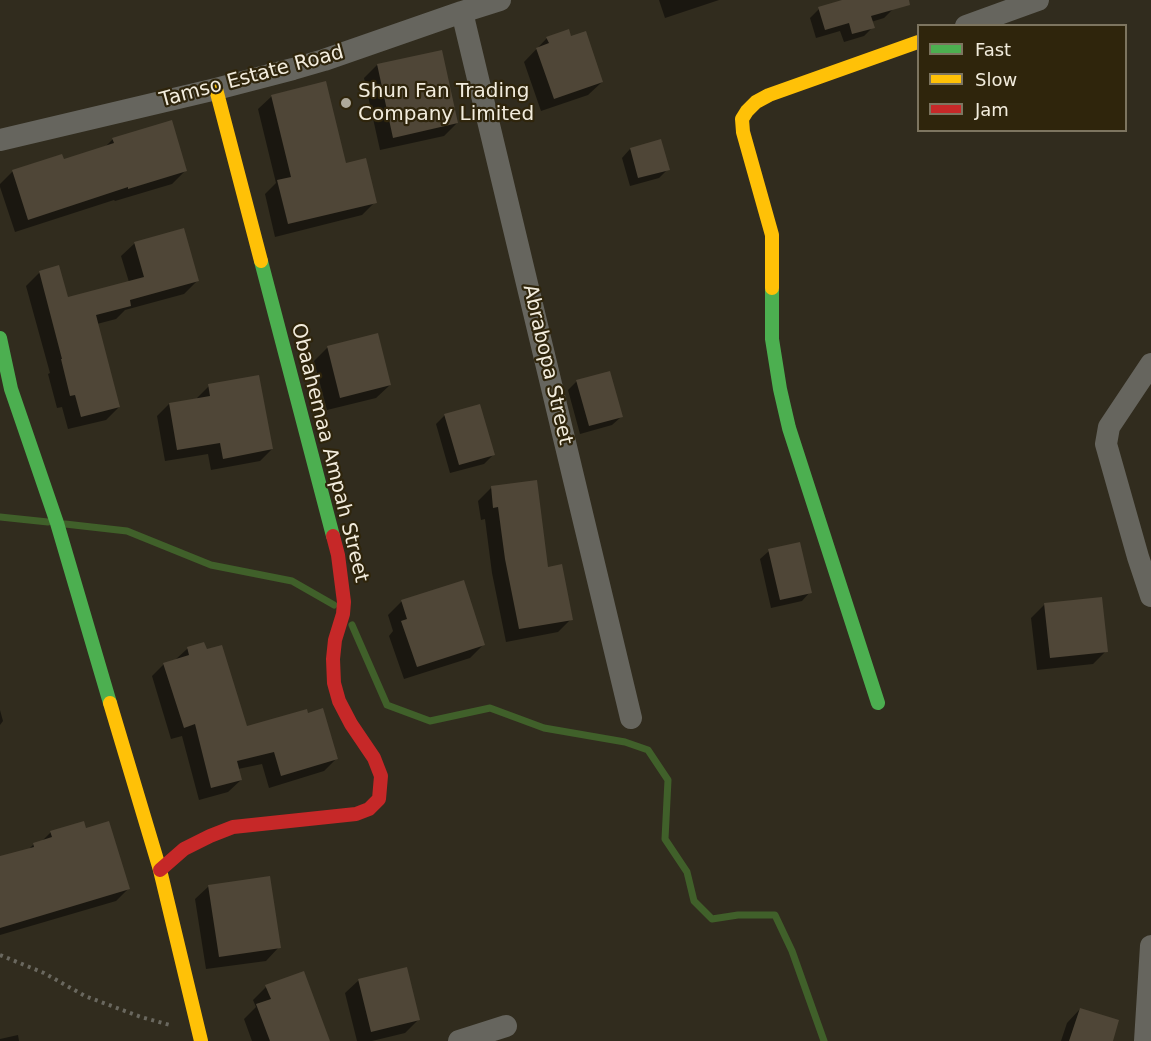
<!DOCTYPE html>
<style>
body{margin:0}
#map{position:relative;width:1151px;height:1041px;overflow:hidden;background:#312c1e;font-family:"DejaVu Sans",sans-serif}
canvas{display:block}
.legend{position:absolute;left:917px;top:24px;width:210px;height:108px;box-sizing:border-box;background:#2f250c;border:2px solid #7d7560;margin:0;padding:8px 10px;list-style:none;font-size:18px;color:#f2ecdd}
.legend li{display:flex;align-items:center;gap:12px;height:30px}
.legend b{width:30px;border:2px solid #7d7560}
</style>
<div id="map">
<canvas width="1151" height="1041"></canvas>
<ul class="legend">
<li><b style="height:8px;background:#4caf50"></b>Fast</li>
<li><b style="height:8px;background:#ffc107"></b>Slow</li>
<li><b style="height:8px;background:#c62828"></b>Jam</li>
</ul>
</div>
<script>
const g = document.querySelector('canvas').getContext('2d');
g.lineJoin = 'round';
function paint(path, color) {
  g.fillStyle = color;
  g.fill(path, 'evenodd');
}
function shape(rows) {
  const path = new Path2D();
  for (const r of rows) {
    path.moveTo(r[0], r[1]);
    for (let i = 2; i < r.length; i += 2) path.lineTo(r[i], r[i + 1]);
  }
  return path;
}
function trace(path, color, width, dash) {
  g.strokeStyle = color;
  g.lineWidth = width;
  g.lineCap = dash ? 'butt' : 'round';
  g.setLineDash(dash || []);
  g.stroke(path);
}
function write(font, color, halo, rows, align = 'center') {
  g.font = font + ' "DejaVu Sans",sans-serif';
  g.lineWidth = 4.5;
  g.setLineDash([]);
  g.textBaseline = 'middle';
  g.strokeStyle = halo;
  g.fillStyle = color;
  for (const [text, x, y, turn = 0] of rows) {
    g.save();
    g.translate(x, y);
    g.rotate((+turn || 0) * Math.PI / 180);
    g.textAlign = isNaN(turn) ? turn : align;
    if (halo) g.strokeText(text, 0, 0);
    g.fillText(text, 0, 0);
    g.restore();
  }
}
paint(shape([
 [659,0,719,0,665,18],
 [847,0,890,0,893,9,884,18,871,22,873,27,864,36,844,42,840,31,816,38,810,18,819,9],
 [547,38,570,38,602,82,588,95,541,111,524,62],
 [377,65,457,123,444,136,380,150,364,78],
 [272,96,345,165,375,202,362,215,275,237,265,194,276,183,258,109],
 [113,139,186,170,172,184,115,201,114,200,15,232,0,187,0,184,12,172,61,155,63,161,105,147],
 [630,149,668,169,659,178,630,186,622,158],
 [135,243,197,281,184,294,125,310,116,319,97,324,119,407,106,420,68,429,62,407,57,408,48,374,50,373,26,286,40,272,67,299,129,282,121,256],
 [377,335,390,385,376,398,327,410,314,361,327,348],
 [577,381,621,417,612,425,580,434,568,390],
 [209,386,272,449,260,461,211,470,208,454,165,461,157,416,169,404,197,399,197,398],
 [445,415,493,455,484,464,450,473,436,424],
 [491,488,547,569,571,619,558,632,506,642,492,573,485,519,481,520,478,501],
 [769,551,810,592,802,601,771,608,760,559],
 [463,582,483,645,470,658,404,679,389,636,393,631,388,615,401,602],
 [1045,604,1106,651,1093,664,1037,670,1031,618],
 [203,644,246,728,336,759,324,771,269,788,262,764,238,769,241,780,228,792,199,800,182,736,171,739,152,676,164,664,175,660,187,649],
 [0,710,3,721,0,725],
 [85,830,128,889,116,901,0,935,0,858,28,850,34,844,41,842,51,832],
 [209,886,279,947,266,961,206,969,195,899],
 [359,980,418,1020,405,1033,372,1041,357,1041,345,993],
 [266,987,328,1041,252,1041,244,1019,256,1007,253,1000],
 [1080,1009,1111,1041,1061,1041,1067,1023],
 [18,1035,19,1041,0,1041,0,1039]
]), '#0007');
trace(shape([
 [0,517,48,522],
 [65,524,127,531,211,565,292,581,334,605],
 [352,625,387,705,430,721,490,708,544,728,625,742,648,750,668,780,665,839,687,872,694,901,712,919,738,915,775,915,792,951,824,1041]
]), '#40602a', 7);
paint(shape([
 [842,0,909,0,910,5,871,16,875,28,852,34,849,23,825,30,818,7],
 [569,29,571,36,586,31,603,82,554,99,536,48,549,43,546,37],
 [442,50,458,123,393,138,377,64],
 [326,81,346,163,366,158,377,203,288,224,277,180,291,177,271,95],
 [172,120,187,171,128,189,128,187,28,220,12,170,62,154,64,159,114,143,112,138],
 [661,139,670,170,638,178,630,148],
 [184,228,199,281,130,300,131,306,96,315,120,407,81,417,75,395,70,396,61,359,62,359,39,271,59,265,68,297,144,277,134,242],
 [378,333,391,385,340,398,327,346],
 [610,371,623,417,589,426,576,380],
 [259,375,273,449,223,459,220,443,177,450,169,403,210,396,208,384],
 [480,404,495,455,459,465,444,414],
 [537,480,548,567,562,564,573,620,519,629,505,559,498,507,493,508,491,486],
 [800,542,812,593,780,600,768,549],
 [464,580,485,645,417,667,401,621,407,619,401,600],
 [1102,597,1108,652,1050,658,1044,603],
 [204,642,207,649,222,645,247,726,307,709,308,713,323,708,338,759,281,776,274,752,237,761,242,780,211,788,195,724,184,728,163,663,189,655,187,647],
 [84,821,86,828,109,821,130,889,0,928,0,856,34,847,33,843,52,837,50,831],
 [270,876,281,948,219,957,208,885],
 [407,967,420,1020,371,1032,358,979],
 [304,971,330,1041,270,1041,256,1004,271,999,265,985],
 [1080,1008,1119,1020,1113,1041,1069,1041]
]), '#4f4637');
trace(shape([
 [0,955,44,973,85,996,141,1017,170,1025]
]), '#6a685f', 4, [3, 4.5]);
trace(shape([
 [462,12,631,718],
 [966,26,1038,0],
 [0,140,216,89,293,69,324,60,462,12,500,0],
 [1151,364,1109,427,1106,444,1138,557,1151,596],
 [459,1041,506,1026],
 [1145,1041,1151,946]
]), '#66655e', 22);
trace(shape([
 [261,261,333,536],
 [772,288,772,339,780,389,789,428,878,703],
 [0,338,11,389,57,523,110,703]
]), '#4caf50', 14);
trace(shape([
 [216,89,261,261],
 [772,288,772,235,743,132,742,119,747,111,756,102,769,95,918,42],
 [110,703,160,870,201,1041]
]), '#ffc107', 14);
trace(shape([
 [160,870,184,849,210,836,233,827,356,814,369,809,379,799,381,776,374,758,351,724,339,701,334,683,333,659,335,640,343,614,344,602,338,555,333,536]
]), '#c62828', 14);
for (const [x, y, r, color] of [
 [346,103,6,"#aea99a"]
]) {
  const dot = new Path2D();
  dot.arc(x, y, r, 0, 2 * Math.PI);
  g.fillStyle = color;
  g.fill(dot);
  trace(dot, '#2f250c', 2);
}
write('20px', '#f2ecdd', '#2f250c', [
 ["Tamso Estate Road",252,77,-15],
 ["Abrabopa Street",547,365,77],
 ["Obaahemaa Ampah Street",329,453,76]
]);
write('20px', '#f2ecdd', '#2f250c', [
 ["Shun Fan Trading",358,92],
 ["Company Limited",358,115]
], 'left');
</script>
